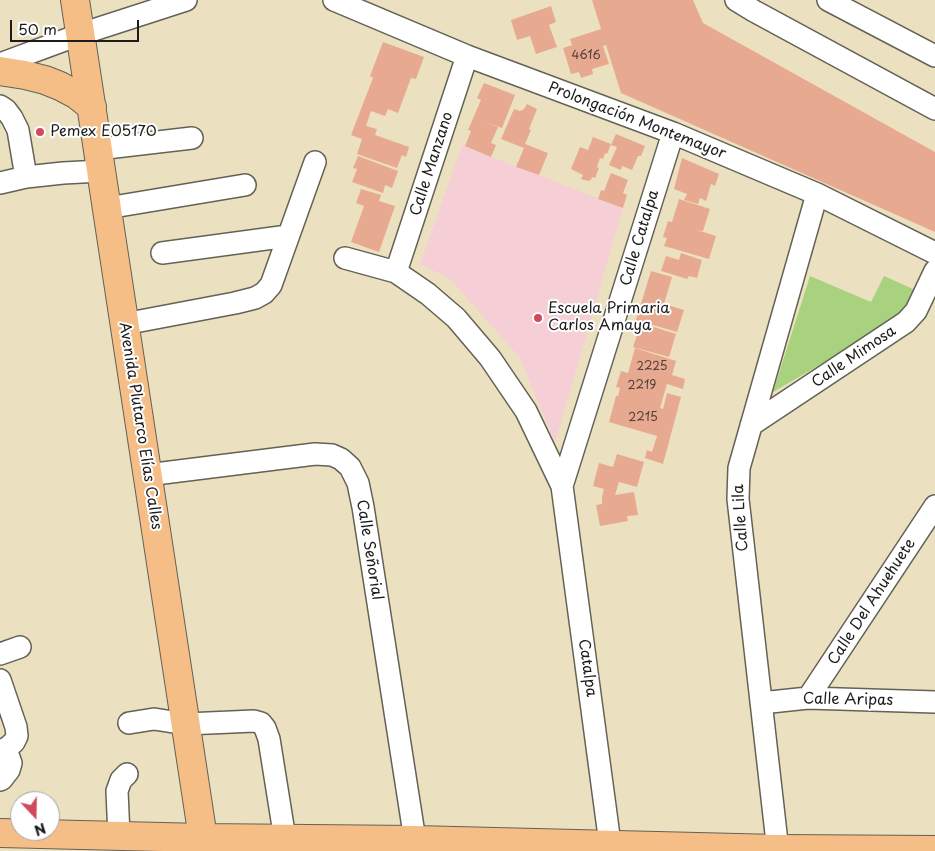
<!DOCTYPE html>
<meta charset="utf-8">
<style>
body{margin:0}
#map{position:relative;width:935px;height:851px;overflow:hidden;background:#ebe1c0;font-family:"Playpen Sans",sans-serif}
canvas{display:block}
.north{position:absolute;left:10px;top:791px;width:50px;height:50px;box-sizing:border-box;background:#fff;border:1px solid #a4a4a4;border-radius:50%;rotate:159deg;font-size:14px;font-weight:700;line-height:20px;text-align:center;color:#1c1c1c}
.north::after{content:'';display:block;margin:auto;width:18px;height:22px;background:#d1495b;clip-path:polygon(50% 0,100% 100%,50% 72%,0 100%)}
.scale{position:absolute;left:10px;top:20px;width:129px;height:22px;box-sizing:border-box;border:2px solid #1c1c1c;border-top:0;padding-left:6px;font-size:15px;line-height:18px;white-space:nowrap;color:#1c1c1c;-webkit-text-stroke:4px #fff;paint-order:stroke}
</style>
<div id="map">
<canvas width="935" height="851"></canvas>
<div class="north">N</div>
<div class="scale">50 m</div>
</div>
<script>
const g = document.querySelector('canvas').getContext('2d');
g.lineJoin = 'round';
function paint(path, color) {
  g.fillStyle = color;
  g.fill(path, 'evenodd');
}
function shape(rows) {
  const path = new Path2D();
  for (const r of rows) {
    path.moveTo(r[0], r[1]);
    for (let i = 2; i < r.length; i += 2) path.lineTo(r[i], r[i + 1]);
  }
  return path;
}
function trace(path, color, width, dash) {
  g.strokeStyle = color;
  g.lineWidth = width;
  g.lineCap = dash ? 'butt' : 'round';
  g.setLineDash(dash || []);
  g.stroke(path);
}
function write(font, color, halo, rows, align = 'center') {
  g.font = font + ' "Playpen Sans",sans-serif';
  g.lineWidth = 4;
  g.setLineDash([]);
  g.textBaseline = 'middle';
  g.strokeStyle = halo;
  g.fillStyle = color;
  for (const [text, x, y, turn = 0] of rows) {
    g.save();
    g.translate(x, y);
    g.rotate((+turn || 0) * Math.PI / 180);
    g.textAlign = isNaN(turn) ? turn : align;
    if (halo) g.strokeText(text, 0, 0);
    g.fillText(text, 0, 0);
    g.restore();
  }
}
paint(shape([
 [462,145,623,208,555,443,520,358,450,279,420,264]
]), '#f6cfd6');
paint(shape([
 [810,276,871,302,884,276,915,290,902,317,773,392]
]), '#a8d27e');
paint(shape([
 [592,0,693,0,703,23,935,152,935,232,621,93,606,45,603,46,609,64,592,69,593,74,581,78,579,72,571,74,563,48,572,45,570,39,601,29],
 [551,6,556,22,549,25,557,47,536,54,530,36,517,40,511,20],
 [383,42,424,57,416,79,411,78,398,113,388,109,385,116,371,111,366,126,377,129,375,135,409,147,406,157,402,155,397,168,357,154,362,139,351,135,373,78,370,76],
 [484,83,515,95,502,128,482,121,498,127,491,143,496,145,491,157,465,146,471,131,468,130,481,100,477,98],
 [527,104,537,109,529,129,531,130,525,144,548,153,539,175,516,167,524,148,501,139,514,109,520,111,524,109],
 [616,134,645,146,641,156,638,156,632,170,622,166,621,170,609,165,617,147,611,145],
 [593,137,611,144,607,154,605,153,603,159,600,158,597,167,599,168,595,178,592,177,591,180,588,181,581,179,583,175,571,169,580,147,588,150],
 [358,156,398,171,392,188,385,185,383,193,352,182,357,169,353,168],
 [682,158,719,174,715,186,711,184,706,201,700,198,698,204,684,200,687,194,674,189],
 [611,173,628,180,623,193,627,195,623,208,598,199,601,190,604,191],
 [361,189,381,195,379,201,395,206,379,252,351,242,364,206,356,203],
 [679,199,710,209,703,231,697,230,716,236,709,259,664,246,667,238,663,237,668,221,672,222],
 [681,253,702,260,697,278,689,276,687,279,661,271,666,256,679,260],
 [651,271,672,277,664,304,684,310,677,332,636,320],
 [641,323,676,334,669,357,633,347],
 [635,348,676,361,672,375,685,379,683,389,667,384,660,408,663,409,667,393,681,397,663,464,645,458,647,450,652,452,657,436,609,422,616,396,618,396,620,388,616,387,621,371,628,373],
 [617,454,644,462,637,487,619,482,615,495,634,492,638,515,627,516,628,521,600,526,596,505,602,504,602,497,604,489,593,486,599,463,613,467]
]), '#e8a991');
const minor = shape([
 [334,0,467,56,673,133,817,194,935,253],
 [736,0,754,11,935,109],
 [828,0,935,56],
 [0,64,81,34,186,0],
 [0,106,6,110,12,118,18,130,26,177,63,173,101,171],
 [98,149,192,138],
 [0,183,26,177],
 [107,208,245,185],
 [162,253,288,236],
 [345,258,396,272,428,294,456,318,490,358,526,411,562,486,611,851],
 [396,272,467,56],
 [124,324,235,303,255,298,264,293,271,285,315,162],
 [751,425,906,322,916,311,935,271],
 [147,475,315,454,332,455,341,459,350,467,358,483,363,507,415,840],
 [562,486,673,133],
 [0,654,20,647],
 [0,680,16,727,17,736,14,742,6,749,0,750],
 [808,698,935,506],
 [761,703,808,698,935,702],
 [129,723,154,719,186,724,254,721,261,723,265,728,269,739,285,839],
 [0,780,2,779,9,770,11,763,6,749],
 [119,836,117,791,121,780,127,774],
 [778,851,738,499,739,468,817,194]
]);
const major = shape([
 [75,0,205,851],
 [0,71,25,75,45,80,60,86,77,95,92,107],
 [0,833,203,838,415,840,778,849,935,850]
]);
trace(minor, '#646155', 24);
trace(major, '#646155', 30);
trace(minor, '#fff', 21);
trace(major, '#f6be87', 28);
for (const [x, y, r, color] of [
 [40,132,5,"#d1495b"],
 [538,318,5,"#d1495b"]
]) {
  const dot = new Path2D();
  dot.arc(x, y, r, 0, 2 * Math.PI);
  g.fillStyle = color;
  g.fill(dot);
  trace(dot, '#fff', 2);
}
write('12px', '#4f3f39', null, [
 ["4616",586,56],
 ["2225",652,367],
 ["2219",642,386],
 ["2215",643,418]
]);
write('15px', '#1c1c1c', '#fff', [
 ["Prolongación Montemayor",637,121,21],
 ["Calle Manzano",432,164,-72],
 ["Calle Catalpa",640,238,-73],
 ["Calle Mimosa",854,357,-34],
 ["Avenida Plutarco Elías Calles",140,426,81],
 ["Calle Lila",741,518,-94],
 ["Calle Señorial",369,550,81],
 ["Calle Del Ahuehuete",872,602,-57],
 ["Catalpa",587,668,82],
 ["Calle Aripas",848,700,1]
]);
write('15px', '#1c1c1c', '#fff', [
 ["Pemex E05170",50,132],
 ["Escuela Primaria",548,309],
 ["Carlos Amaya",548,326]
], 'left');
</script>
